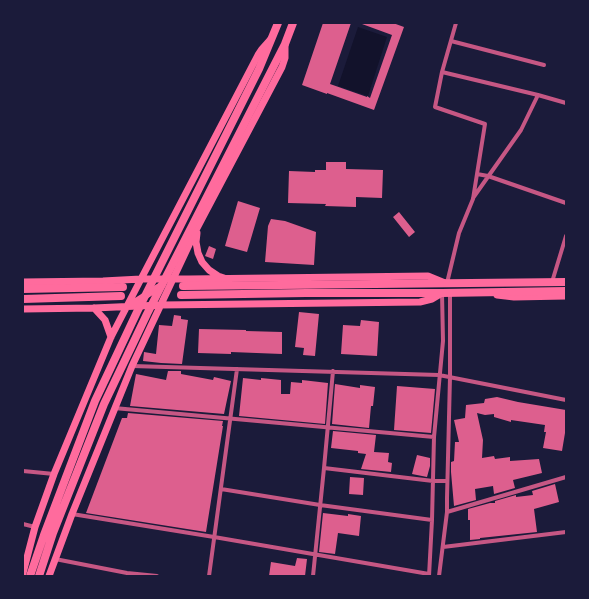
<!DOCTYPE html>
<style>
body{margin:0}
#map{position:relative;width:589px;height:599px;overflow:hidden;background:#1b1b3a;font-family:"Times New Roman",serif}
canvas{display:block}
.frame{position:absolute;inset:0;border:24px solid #1b1b3a;pointer-events:none}
</style>
<div id="map">
<canvas width="589" height="599"></canvas>
<div class="frame"></div>
</div>
<script>
const g = document.querySelector('canvas').getContext('2d');
g.lineJoin = 'round';
function paint(path, color) {
  g.fillStyle = color;
  g.fill(path, 'evenodd');
}
function shape(rows) {
  const path = new Path2D();
  for (const r of rows) {
    path.moveTo(r[0], r[1]);
    for (let i = 2; i < r.length; i += 2) path.lineTo(r[i], r[i + 1]);
  }
  return path;
}
function trace(path, color, width, dash) {
  g.strokeStyle = color;
  g.lineWidth = width;
  g.lineCap = dash ? 'butt' : 'round';
  g.setLineDash(dash || []);
  g.stroke(path);
}
paint(shape([
 [358,27,387,37,368,96,338,86]
]), '#12122b');
paint(shape([
 [323,23,351,23,330,84,367,97,367,96,370,98,392,35,362,24,362,23,393,23,404,27,374,110,327,93,327,94,302,85],
 [326,162,346,162,346,169,383,170,382,198,356,197,356,207,325,206,326,204,288,203,289,171,315,172,315,170,326,170],
 [238,201,260,208,247,252,225,246],
 [399,212,415,232,409,237,393,217],
 [271,219,285,221,316,232,314,265,265,262,268,226],
 [209,246,216,249,213,259,205,256],
 [299,312,319,314,315,356,303,355,304,348,295,347],
 [174,315,181,316,181,319,188,320,182,364,161,363,143,361,144,352,156,354,159,325,172,326],
 [361,320,379,322,377,356,341,354,343,325,360,326],
 [199,329,246,330,246,331,282,332,282,354,231,352,231,354,198,353],
 [168,371,181,371,181,374,213,380,214,377,231,381,224,414,130,406,136,374,166,380],
 [243,378,261,380,261,378,281,380,281,394,290,394,291,382,302,383,302,380,328,383,325,424,239,416],
 [335,384,360,388,360,385,375,387,373,406,371,406,369,428,332,424],
 [397,386,435,389,431,433,394,430],
 [497,397,518,402,566,410,566,433,565,433,562,451,543,448,546,432,544,432,545,425,511,420,511,422,494,417,494,414,485,415,477,413,483,440,482,458,494,456,495,459,510,457,510,461,539,459,542,473,513,480,515,488,494,494,493,486,475,489,476,500,454,506,451,472,451,462,454,461,455,442,459,442,454,420,465,418,466,405,484,403,485,399],
 [128,413,223,421,222,426,223,426,206,532,86,513,122,418,127,418],
 [333,431,376,435,374,452,389,453,388,462,392,463,391,472,361,469,366,454,358,453,358,451,331,448],
 [417,455,430,458,430,466,427,477,412,474],
 [350,477,364,478,363,495,349,494],
 [555,484,559,502,534,509,537,532,480,538,480,539,470,540,470,520,468,520,468,509,490,503,495,503,495,501,516,495,516,497,533,495,532,491],
 [323,513,348,516,348,514,361,516,359,536,338,533,335,554,319,552],
 [297,558,307,559,305,576,269,576,271,562,295,566]
]), '#dd5f8e');
trace(shape([
 [451,41,544,65],
 [442,72,538,95,566,103],
 [477,174,488,176,566,203],
 [473,198,521,130,538,95],
 [552,282,566,236],
 [447,283,459,233,473,199,485,124,435,107,442,72,456,23],
 [132,366,439,375,566,400],
 [114,408,434,437],
 [324,468,433,481,447,481],
 [23,471,54,474],
 [221,489,320,505,432,520],
 [447,512,566,477],
 [72,514,214,537,429,574],
 [23,524,35,527],
 [443,547,566,532],
 [55,559,127,573,157,576],
 [209,576,237,369],
 [313,576,324,468,333,371],
 [429,576,432,520,434,437,443,341,442,293],
 [439,576,447,512,447,498,450,377,450,293]
]), '#c65784', 4);
trace(shape([
 [197,233,196,242,198,253,202,262,209,270,218,276,224,278],
 [23,282,103,281,141,279,189,279,428,276,445,283],
 [497,295,514,297,566,296],
 [129,306,162,285],
 [94,308,105,320,111,337],
 [23,309,94,308,161,305,420,302,432,299,442,293],
 [23,573,35,527,54,474,111,337,141,279,258,55,262,49,270,40],
 [49,576,72,514,132,366,197,228,282,67,285,58,285,44]
]), '#ff6b9d', 7);
trace(shape([
 [183,286,566,282],
 [23,289,123,287],
 [181,295,306,293,442,293,566,291],
 [23,299,121,296],
 [30,576,44,535,95,401,137,312,259,69,278,23],
 [39,576,53,533,104,404,147,314,285,44,293,23]
]), '#ff6b9d', 8);
</script>
